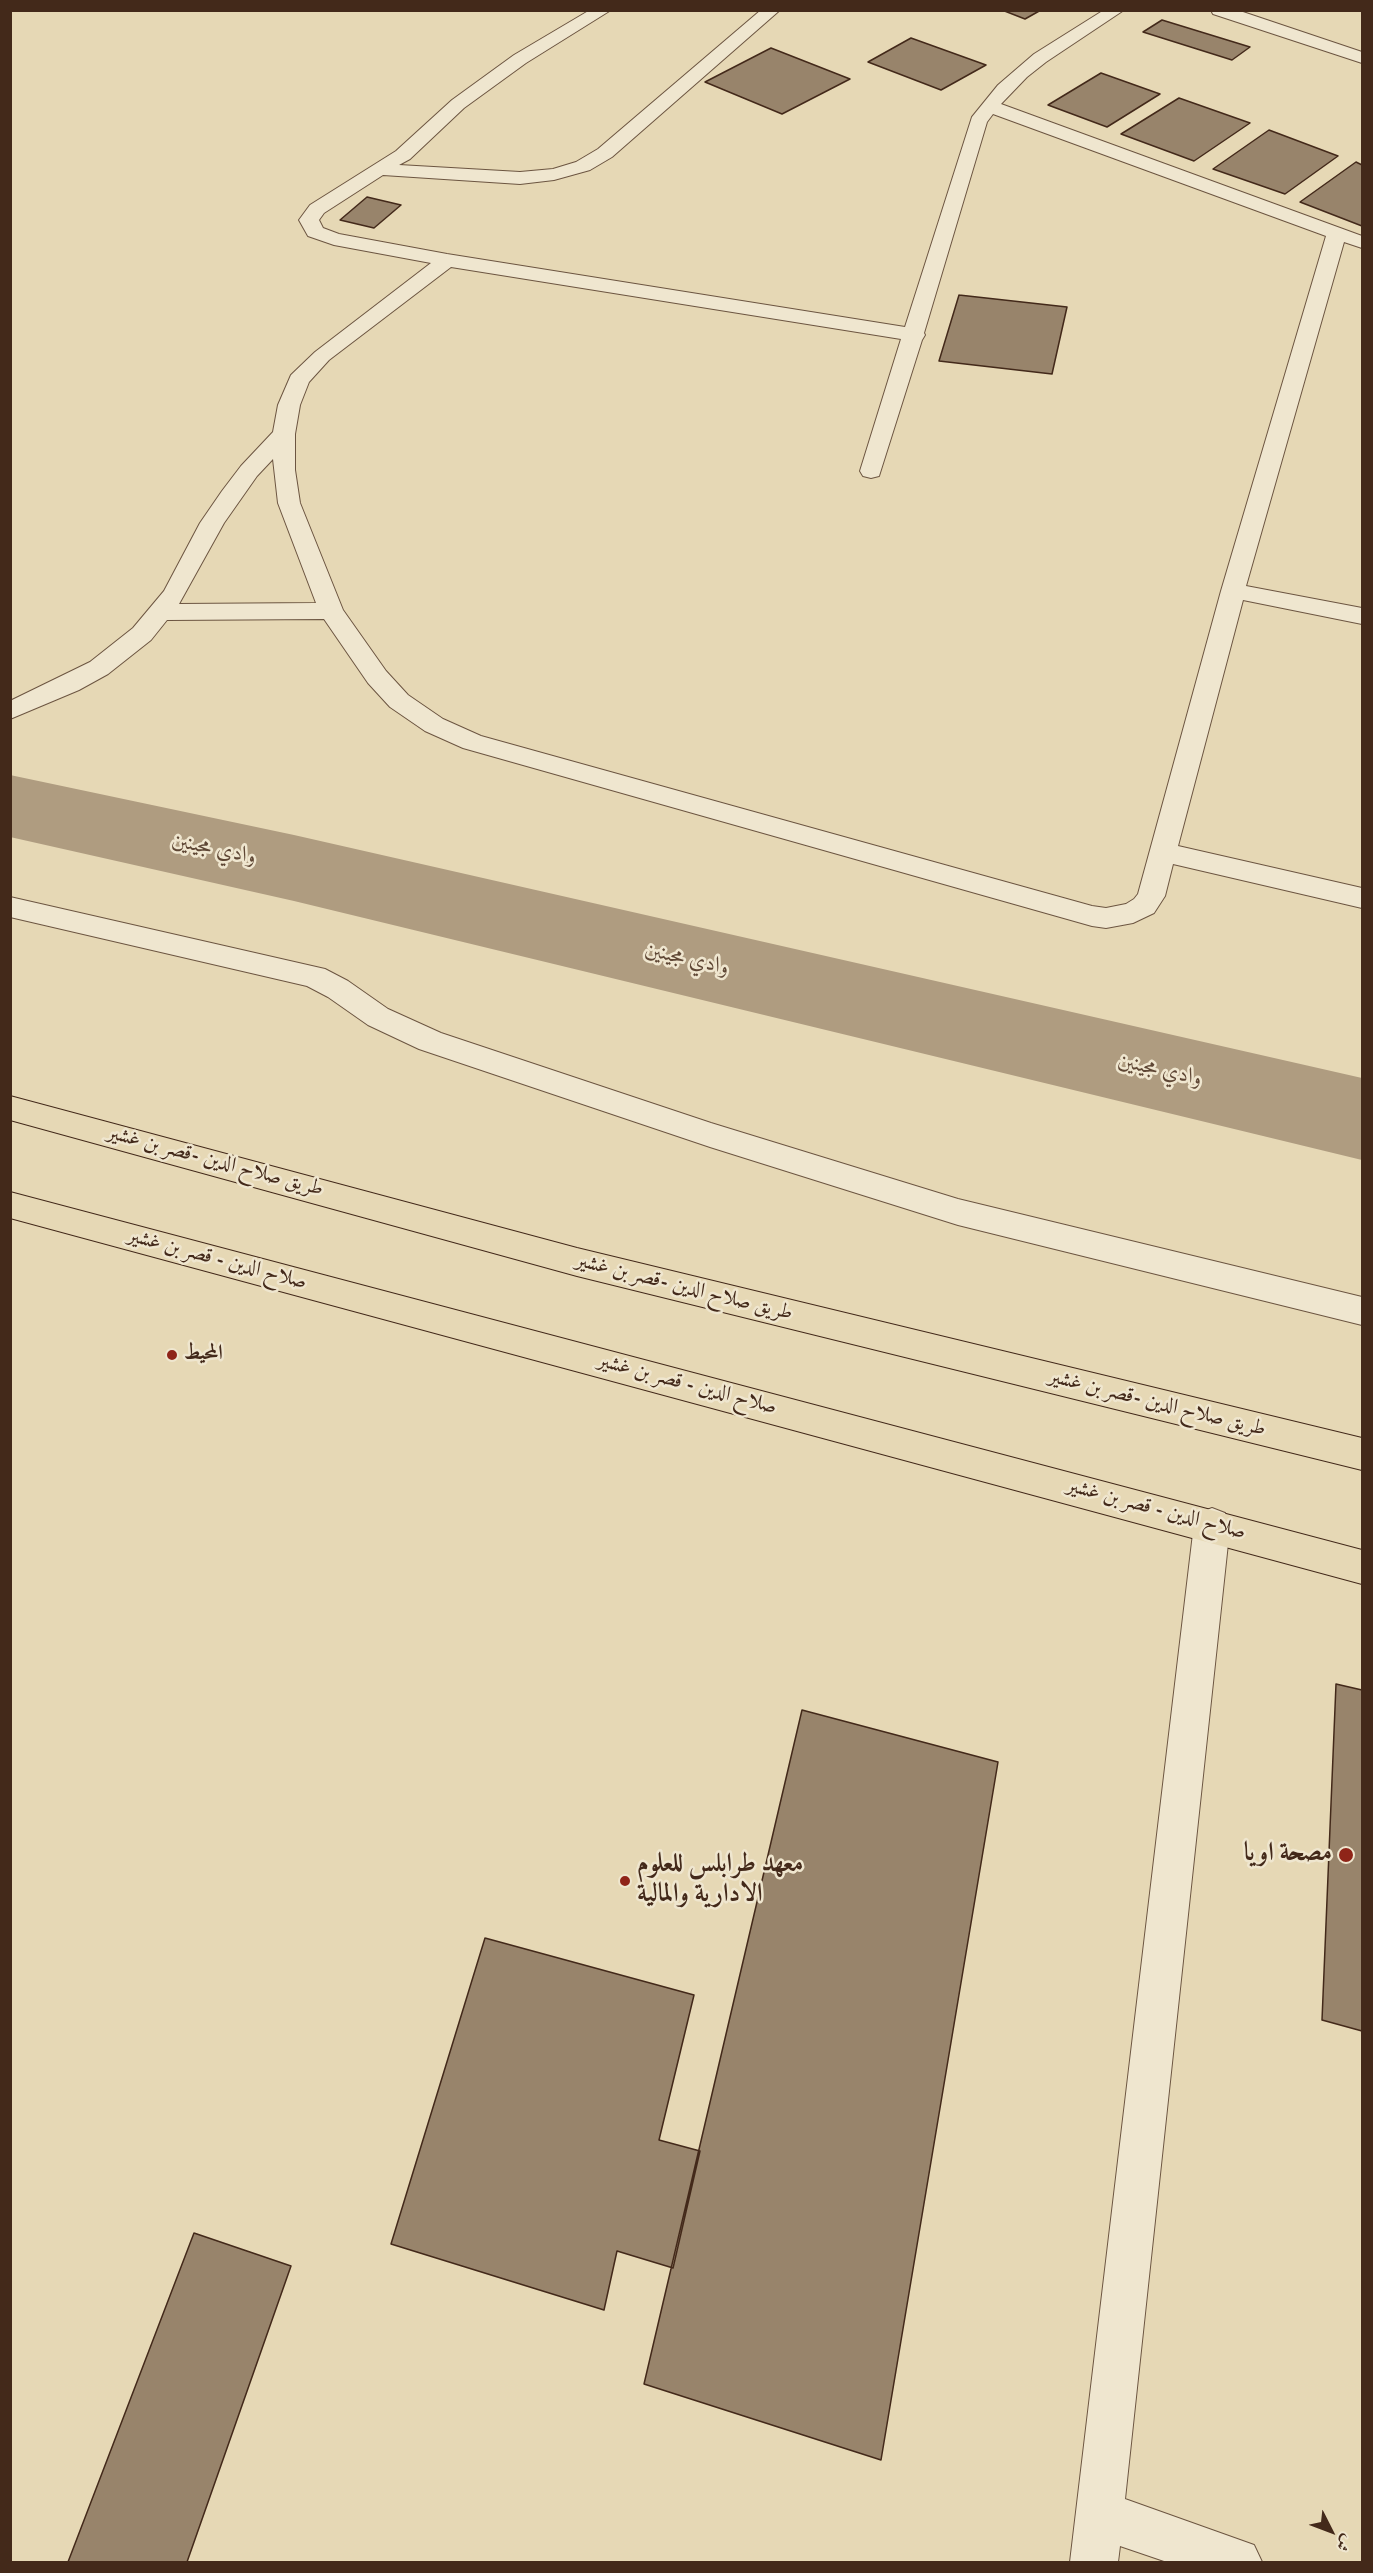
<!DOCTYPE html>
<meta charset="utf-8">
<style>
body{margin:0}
#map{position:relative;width:1373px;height:2573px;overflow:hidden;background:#e6d8b5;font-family:"IM FELL DW Pica",Amiri,serif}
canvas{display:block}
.frame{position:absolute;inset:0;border:12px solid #43291a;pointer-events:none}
.north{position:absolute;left:1301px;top:2501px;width:60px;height:60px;-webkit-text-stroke:4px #efe6cf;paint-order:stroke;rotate:132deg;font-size:16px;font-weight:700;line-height:24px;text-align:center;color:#43291a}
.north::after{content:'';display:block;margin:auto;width:21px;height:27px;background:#43291a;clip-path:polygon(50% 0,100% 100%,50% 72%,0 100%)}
</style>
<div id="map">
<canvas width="1373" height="2573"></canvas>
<div class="frame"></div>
<div class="north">ش</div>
</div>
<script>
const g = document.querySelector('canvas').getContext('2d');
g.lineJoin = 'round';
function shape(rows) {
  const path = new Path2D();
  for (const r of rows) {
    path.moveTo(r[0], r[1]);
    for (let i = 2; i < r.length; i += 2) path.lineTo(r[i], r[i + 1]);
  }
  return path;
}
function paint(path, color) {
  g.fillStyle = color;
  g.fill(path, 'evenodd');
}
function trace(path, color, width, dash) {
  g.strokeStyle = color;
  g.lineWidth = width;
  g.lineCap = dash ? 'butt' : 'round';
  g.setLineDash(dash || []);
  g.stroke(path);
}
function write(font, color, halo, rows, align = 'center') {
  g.font = font + ' "IM FELL DW Pica",Amiri,serif';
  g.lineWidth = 5;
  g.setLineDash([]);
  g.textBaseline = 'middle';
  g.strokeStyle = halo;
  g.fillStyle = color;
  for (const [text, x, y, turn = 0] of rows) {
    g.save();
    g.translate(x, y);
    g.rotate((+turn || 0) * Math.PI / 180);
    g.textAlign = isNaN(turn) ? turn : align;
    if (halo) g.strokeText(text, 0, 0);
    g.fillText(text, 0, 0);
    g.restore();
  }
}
paint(shape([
 [10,775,294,835,1362,1078,1362,1160,294,901,10,837,10,775]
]), '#af9c80');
const building = shape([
 [1002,10,1041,10,1025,19,1002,10],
 [1162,20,1250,47,1232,60,1143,32,1162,20],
 [911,38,986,65,941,90,868,62,911,38],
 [771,48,850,79,782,114,705,82,771,48],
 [1101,73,1160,94,1107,127,1048,105,1101,73],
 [1179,98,1250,123,1194,161,1121,134,1179,98],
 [1269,130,1338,156,1285,194,1213,169,1269,130],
 [1356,162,1362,165,1362,226,1300,202,1356,162],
 [367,197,401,205,374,228,340,220,367,197],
 [959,295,1067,307,1052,374,939,361,959,295],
 [1336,1684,1362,1690,1362,2031,1322,2020,1336,1684],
 [802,1710,998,1762,881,2460,644,2384,802,1710],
 [485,1938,694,1995,659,2140,700,2151,673,2268,617,2251,604,2310,391,2244,485,1938],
 [194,2233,291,2266,187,2562,68,2562,194,2233]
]);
paint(building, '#98846b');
trace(building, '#43291a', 1.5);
const minor = shape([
 [590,10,611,10,526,63,464,108,410,159,399,165,520,172,553,169,576,162,598,149,761,10,780,10,612,157,590,170,554,180,520,184,383,175,324,213,319,220,323,228,339,234,447,254,905,327,972,117,998,85,1034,54,1104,10,1124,10,1046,62,1027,77,1001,104,1362,236,1362,248,1344,242,1246,586,1362,608,1362,624,1243,600,1178,846,1362,888,1362,908,1173,864,1165,896,1154,913,1133,923,1106,928,1092,926,463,748,425,731,390,707,368,683,324,619,167,620,151,640,108,674,79,690,10,719,10,701,90,662,133,628,164,591,200,523,222,491,241,466,273,432,278,405,291,375,315,352,431,263,334,245,308,236,299,220,310,205,396,151,452,100,514,55,590,10],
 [993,114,1326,236,1221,591,1138,894,1134,899,1126,904,1106,908,1092,906,481,736,443,719,408,695,386,671,343,610,300,503,295,470,295,434,300,405,309,382,329,360,451,267,901,339,860,471,863,476,871,478,879,476,922,340,925,335,924,333,987,122,993,114],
 [273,459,278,503,316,603,179,604,224,523,257,476,273,459],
 [1211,10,1237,10,1362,52,1362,63,1213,14,1211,10],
 [10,897,325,969,348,981,388,1009,441,1033,711,1123,958,1199,1362,1297,1362,1325,958,1225,710,1147,419,1049,368,1025,328,997,307,986,10,917,10,897],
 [1212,1508,1225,1513,1230,1525,1125,2499,1254,2545,1262,2562,1167,2562,1120,2546,1118,2562,1070,2562,1194,1525,1199,1513,1212,1508]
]);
const highway = shape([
 [10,1096,577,1248,1362,1438,1362,1470,577,1276,10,1120,10,1096],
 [10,1192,1362,1550,1362,1584,10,1218,10,1192]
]);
trace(minor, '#6c5541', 2);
trace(highway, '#43291a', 2);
paint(minor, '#efe6cf');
paint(highway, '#e6d8b5');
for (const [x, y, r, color] of [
 [172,1355,6,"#8f2418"],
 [1346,1855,8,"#8f2418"],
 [625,1881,6,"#8f2418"]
]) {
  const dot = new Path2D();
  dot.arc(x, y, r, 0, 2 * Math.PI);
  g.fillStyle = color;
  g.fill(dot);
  trace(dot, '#efe6cf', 2);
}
write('21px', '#43291a', '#efe6cf', [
 ["طريق صلاح الدين -قصر بن غشير",215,1162,15],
 ["صلاح الدين - قصر بن غشير",217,1260,15],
 ["طريق صلاح الدين -قصر بن غشير",684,1288,14],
 ["صلاح الدين - قصر بن غشير",687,1385,15],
 ["طريق صلاح الدين -قصر بن غشير",1157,1404,14],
 ["صلاح الدين - قصر بن غشير",1156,1510,15]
]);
write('bold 21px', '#43291a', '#efe6cf', [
 ["المحيط",184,1355]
], 'left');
write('italic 22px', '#5e4634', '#efe6cf', [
 ["وادي مجينين",214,850,12],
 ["وادي مجينين",687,960,13],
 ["وادي مجينين",1160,1071,13]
]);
write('bold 26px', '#43291a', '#efe6cf', [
 ["مصحة اويا",1332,1855],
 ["معهد طرابلس للعلوم",637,1866,"left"],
 ["الادارية والمالية",637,1896,"left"]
], 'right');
</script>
